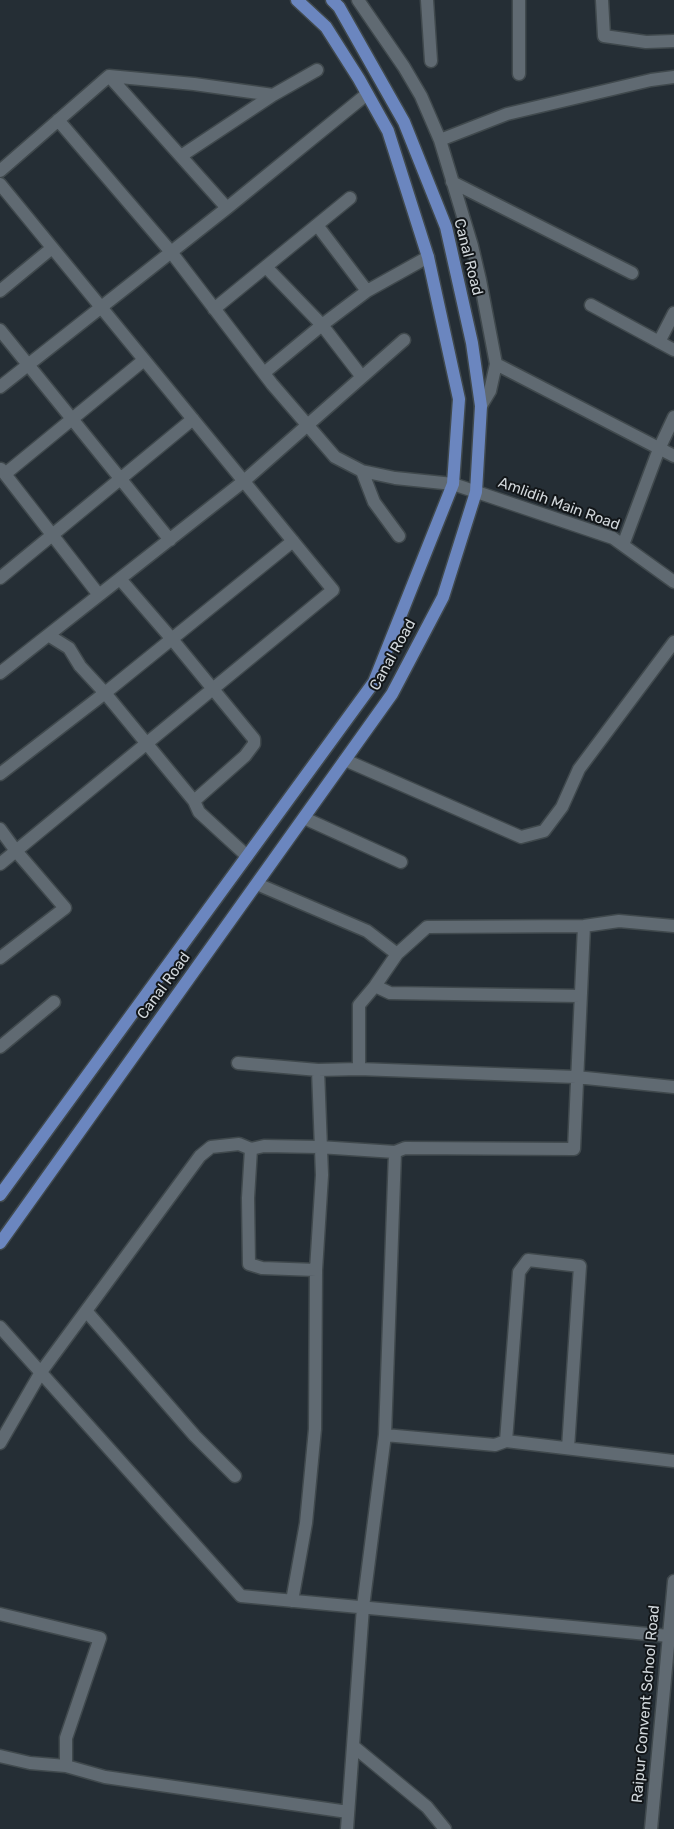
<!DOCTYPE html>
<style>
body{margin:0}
canvas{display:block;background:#252e35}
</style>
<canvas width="674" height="1829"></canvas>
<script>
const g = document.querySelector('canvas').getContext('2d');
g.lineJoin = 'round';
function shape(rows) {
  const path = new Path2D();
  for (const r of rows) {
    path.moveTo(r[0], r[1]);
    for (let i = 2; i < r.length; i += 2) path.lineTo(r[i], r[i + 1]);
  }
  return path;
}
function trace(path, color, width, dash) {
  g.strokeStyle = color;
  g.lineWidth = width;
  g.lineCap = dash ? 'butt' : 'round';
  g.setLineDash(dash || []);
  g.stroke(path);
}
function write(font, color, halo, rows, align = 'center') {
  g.font = font + ' Rubik,sans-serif';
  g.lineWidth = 4;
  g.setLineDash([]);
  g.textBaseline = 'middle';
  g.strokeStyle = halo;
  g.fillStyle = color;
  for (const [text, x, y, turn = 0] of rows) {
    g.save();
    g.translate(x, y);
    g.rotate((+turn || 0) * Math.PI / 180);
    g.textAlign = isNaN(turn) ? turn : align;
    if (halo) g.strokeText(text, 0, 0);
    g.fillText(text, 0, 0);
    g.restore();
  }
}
const minor = shape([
 [358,0,404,67,421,96,440,140,472,246,480,280,496,364,490,391,481,406],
 [427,0,431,61],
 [519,0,519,74],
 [602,0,604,36,646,42,674,41],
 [109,76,227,208],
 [58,120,171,252,272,384,335,457,362,471,395,478,453,484,613,538,674,582],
 [440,140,507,114,651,80,674,77],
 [181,156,273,95],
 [0,171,109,76,194,84,273,95,317,70],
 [452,182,632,273],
 [0,184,333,590,0,864],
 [317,225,367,291],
 [266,267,322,325,362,377],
 [0,291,52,248],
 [591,305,674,350],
 [214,309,350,198],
 [0,330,170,540],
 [659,342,674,313],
 [496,364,674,456],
 [264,373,322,325,367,291,428,257],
 [0,387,227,208,367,94],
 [1,469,99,595],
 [362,471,374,502,399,536],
 [5,474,144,360],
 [623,545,659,449,674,417],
 [0,578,193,419],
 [120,579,171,638,254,739,254,744,245,756,194,801],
 [48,635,69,648,80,666,105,693,194,801,199,812,247,856],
 [0,673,244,481,404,340],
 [345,760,521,837,544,831,562,807,579,769,674,642],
 [0,774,105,693,293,541],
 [304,818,401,862],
 [0,829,16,851,65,908,0,958],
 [257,884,367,931,397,954],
 [375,986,390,993,580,996],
 [0,1047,54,1002],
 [238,1063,318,1070,359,1069,576,1077,674,1087],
 [359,1069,359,1005,375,986,397,954,427,927,584,926,619,921,674,926],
 [251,1149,248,1198,249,1264,262,1268,316,1270],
 [87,1312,195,1436,235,1476],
 [0,1327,241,1596,669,1636],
 [385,1435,495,1445,506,1441,674,1461],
 [506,1441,519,1272,528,1260,580,1266,568,1448],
 [0,1443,41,1372,200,1156,211,1147,239,1144,251,1149,264,1146,319,1147,395,1152,405,1148,574,1149,584,926],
 [292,1601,306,1523,315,1429,316,1270,322,1175,318,1070],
 [0,1614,100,1638,66,1738,66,1766],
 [353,1746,427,1807,445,1829],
 [0,1756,30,1763,66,1766,105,1777,348,1812],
 [347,1829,363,1607,385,1435,395,1152],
 [651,1829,674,1581]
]);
const major = shape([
 [0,1195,374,682,453,484,459,399,428,257,388,131,359,79,326,27,297,0],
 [0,1243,392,694,443,597,476,492,481,406,472,343,446,227,404,122,339,7,332,0]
]);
trace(minor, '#40494d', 15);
trace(major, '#40494d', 15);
trace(minor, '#606a72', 12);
trace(major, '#6b86bf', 12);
write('15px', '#d0d6da', '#121619', [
 ["Canal Road",468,257,76],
 ["Amlidih Main Road",559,504,20],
 ["Canal Road",393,655,-61],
 ["Canal Road",164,986,-54],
 ["Raipur Convent School Road",646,1704,-85]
]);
</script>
